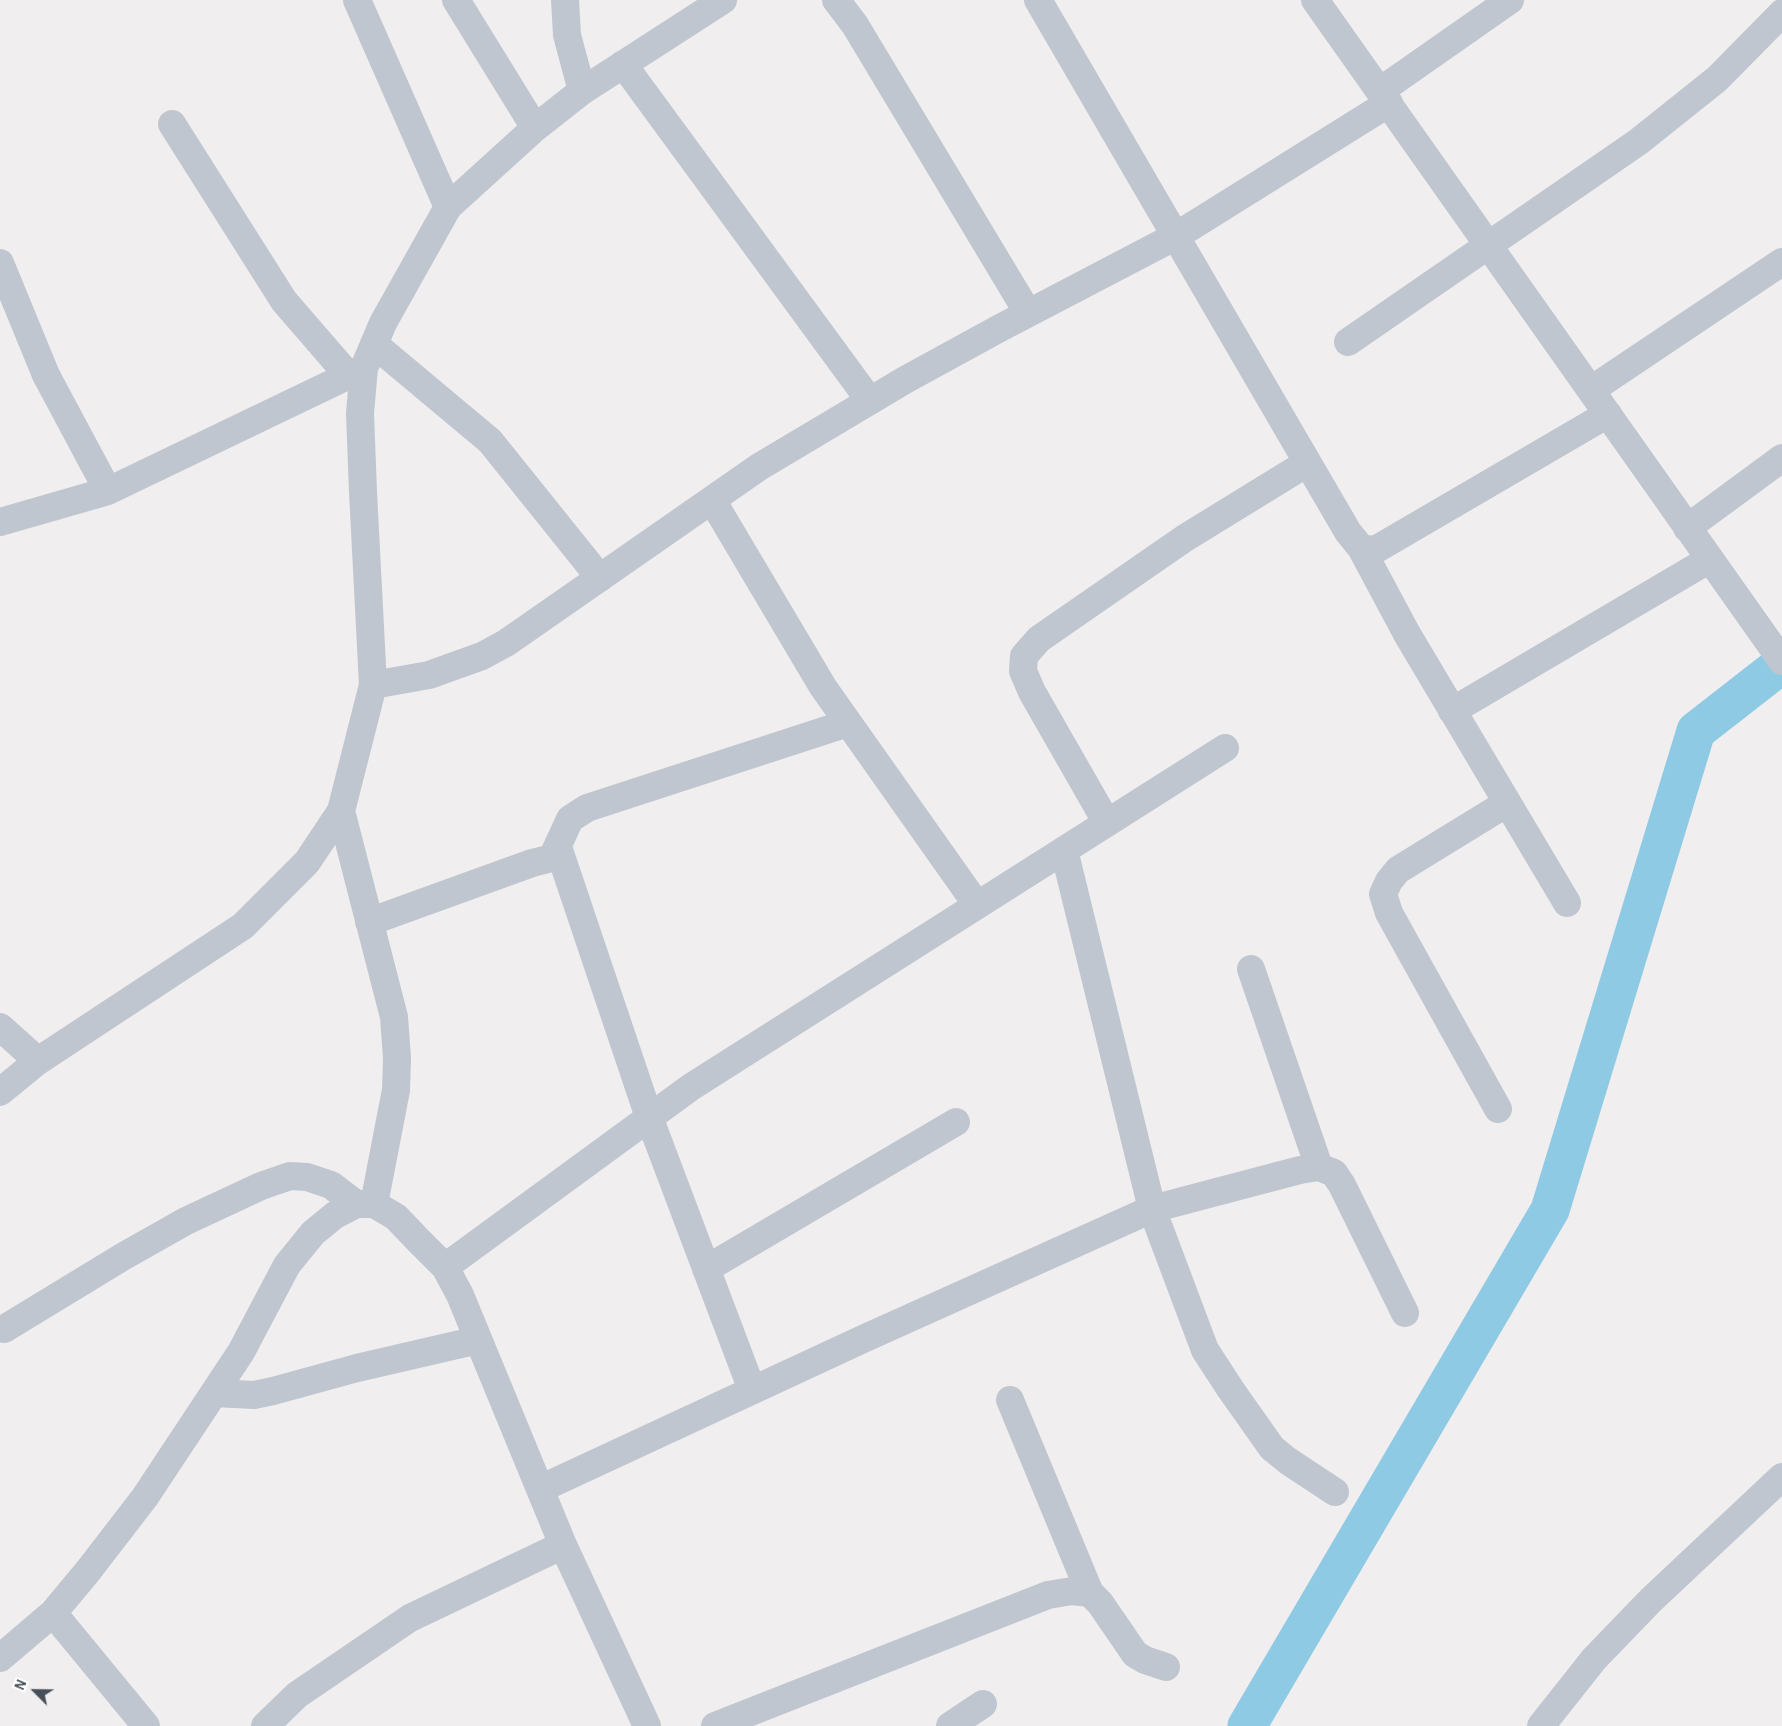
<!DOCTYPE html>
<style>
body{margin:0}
#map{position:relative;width:1782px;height:1726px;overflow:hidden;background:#f0eeee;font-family:"Alegreya Sans",sans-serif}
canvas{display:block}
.north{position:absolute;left:10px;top:1666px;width:50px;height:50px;-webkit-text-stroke:4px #fff;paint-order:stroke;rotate:293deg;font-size:14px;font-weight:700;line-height:20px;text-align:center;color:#474f59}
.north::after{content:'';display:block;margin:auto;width:18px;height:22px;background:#474f59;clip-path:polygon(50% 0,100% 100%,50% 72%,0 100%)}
</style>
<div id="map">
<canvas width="1782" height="1726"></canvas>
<div class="north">N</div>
</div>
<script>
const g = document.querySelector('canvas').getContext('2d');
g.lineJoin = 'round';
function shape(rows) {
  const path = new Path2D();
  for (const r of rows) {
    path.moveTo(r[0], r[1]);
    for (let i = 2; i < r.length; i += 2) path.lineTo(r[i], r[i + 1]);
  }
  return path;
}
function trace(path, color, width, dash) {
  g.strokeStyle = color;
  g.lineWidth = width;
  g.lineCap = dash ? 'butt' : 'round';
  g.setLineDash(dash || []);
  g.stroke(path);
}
trace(shape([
 [1247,1726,1550,1210,1696,731,1782,664]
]), '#8fcae4', 39);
trace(shape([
 [357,0,448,207],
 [456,0,535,128],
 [565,0,567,35,582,91],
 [836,0,855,25,1028,313],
 [1038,0,1348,532,1361,548,1375,550,1608,414],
 [1315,0,1782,661],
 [623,64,870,401],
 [1380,91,1510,0],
 [172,124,284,301,348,375],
 [0,263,46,375,108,491],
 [1348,342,1638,142,1717,79,1782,13],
 [374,344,490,441,600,578],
 [1591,390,1782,262],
 [712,500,823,687,977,905],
 [0,522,108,491,364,368],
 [1687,528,1782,458],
 [1361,548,1407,634,1567,903],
 [373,685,429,675,482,656,506,643,759,467,905,380,1000,328,1176,236,1389,103],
 [1452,711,1710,559],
 [341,811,394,1017,397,1058,396,1090,374,1204],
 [1107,823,1032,692,1023,671,1024,656,1039,639,1185,538,1307,463],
 [558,847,649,1117,752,1390],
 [1064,850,1152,1209,1205,1350,1231,1390,1272,1448,1288,1461,1335,1492],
 [369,922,532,863,552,858,570,819,587,808,848,723],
 [1251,969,1319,1167],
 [0,1027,38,1061],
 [0,1092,38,1061,243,926,307,862,341,811,373,685,363,492,360,413,364,368,383,323,448,207,535,128,582,91,723,0],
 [1498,1109,1389,913,1383,894,1389,881,1398,870,1507,803],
 [445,1267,691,1087,1225,748],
 [706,1269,956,1122],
 [4,1329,124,1256,186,1221,261,1186,290,1176,307,1177,331,1185,356,1204],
 [214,1393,254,1395,273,1391,357,1368,478,1340],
 [1010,1400,1090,1593],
 [540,1489,863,1339,1152,1209,1300,1170,1319,1167,1334,1173,1342,1185,1405,1313],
 [53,1613,146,1726],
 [0,1658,53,1613,88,1571,145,1497,241,1352,287,1265,313,1233,335,1215,356,1204,374,1204,396,1217,417,1239,445,1267,460,1295,563,1545,647,1726],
 [265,1726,297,1695,410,1618,563,1545],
 [715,1726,1048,1595,1072,1591,1090,1593,1100,1603,1135,1654,1145,1660,1166,1667],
 [950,1726,983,1704],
 [1541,1726,1594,1659,1651,1600,1782,1477]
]), '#bfc6cf', 28);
</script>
